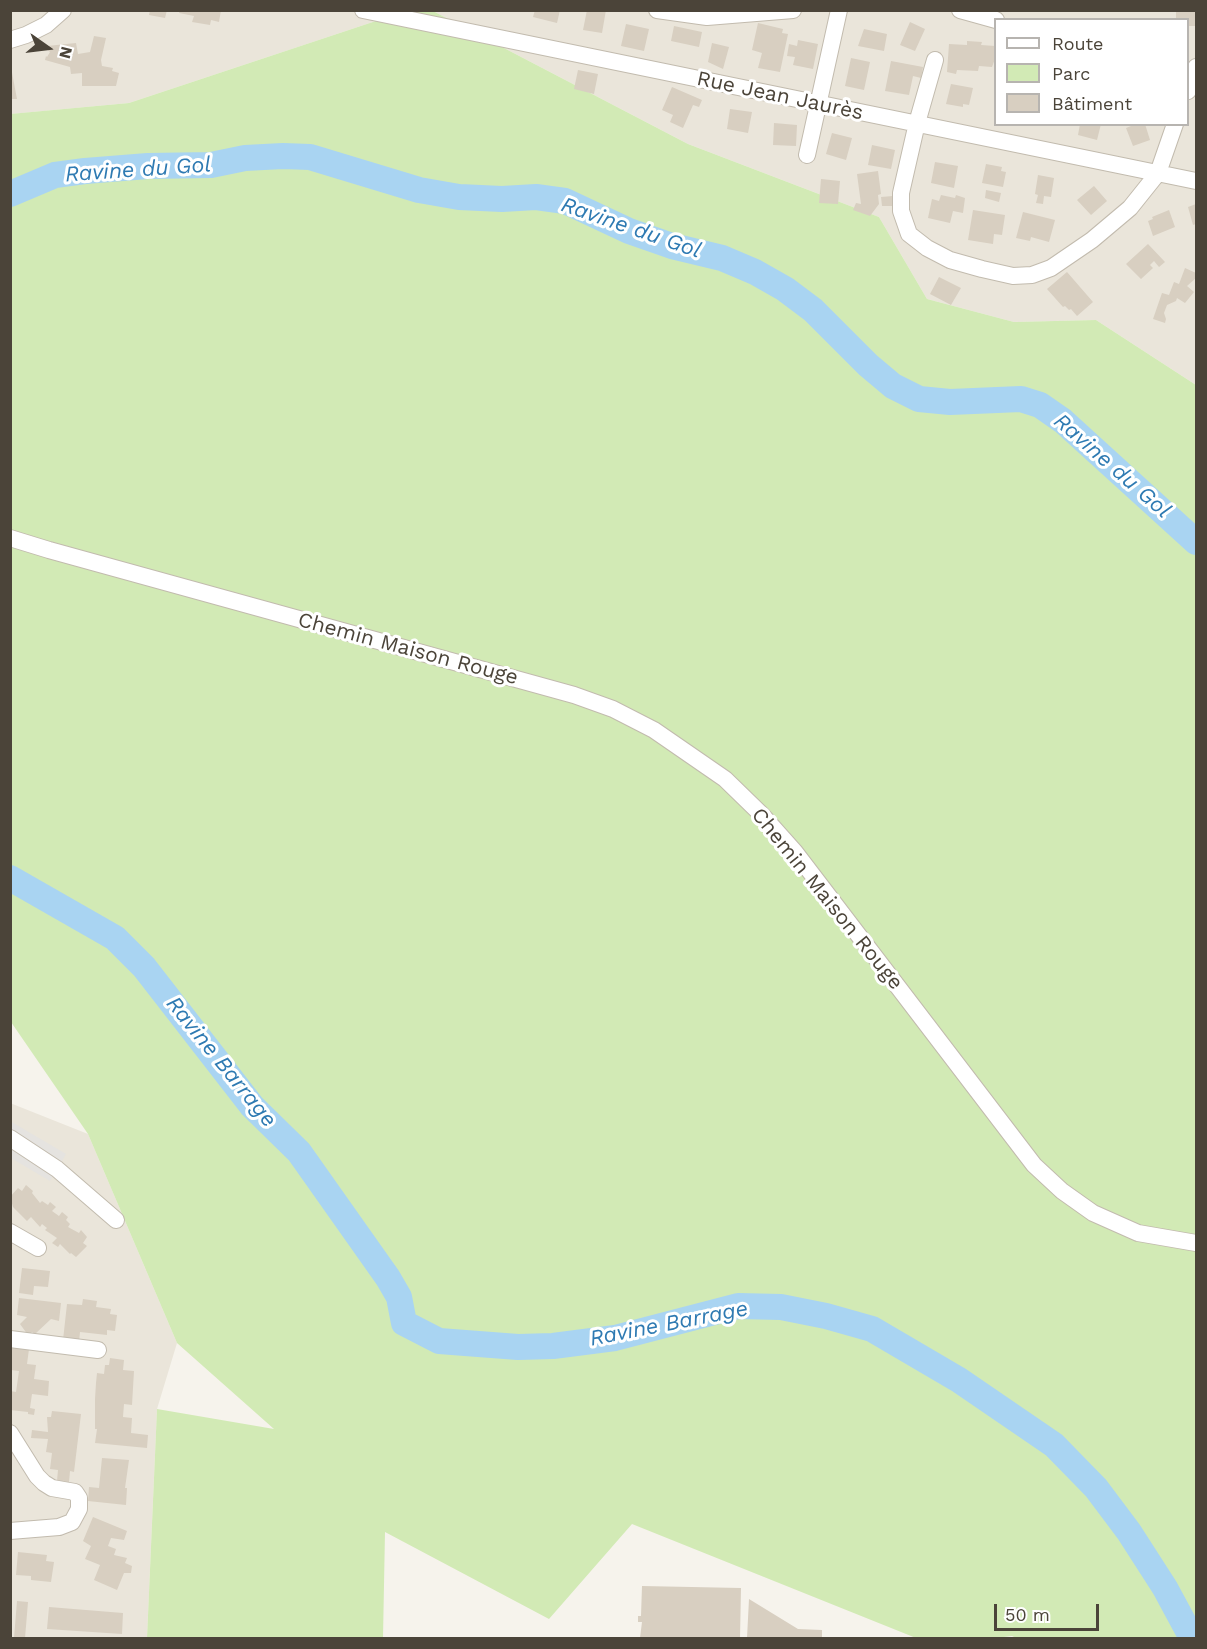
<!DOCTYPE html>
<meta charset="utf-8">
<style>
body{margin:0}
#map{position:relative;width:1207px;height:1649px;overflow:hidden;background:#f6f3ec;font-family:"Work Sans",sans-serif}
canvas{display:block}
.frame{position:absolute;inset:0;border:12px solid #4b4439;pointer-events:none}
.legend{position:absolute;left:994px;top:18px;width:195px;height:108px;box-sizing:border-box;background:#fff;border:2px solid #b7b4b0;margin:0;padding:8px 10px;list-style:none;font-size:18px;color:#4b4439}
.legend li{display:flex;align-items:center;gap:12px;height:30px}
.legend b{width:30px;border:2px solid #b7b4b0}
.north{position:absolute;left:18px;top:18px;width:60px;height:60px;-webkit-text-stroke:4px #fff;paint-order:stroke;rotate:104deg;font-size:16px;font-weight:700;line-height:24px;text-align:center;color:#4b4439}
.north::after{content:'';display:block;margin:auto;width:21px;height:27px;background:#4b4439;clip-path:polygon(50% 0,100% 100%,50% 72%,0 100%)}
.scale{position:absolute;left:994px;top:1604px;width:105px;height:27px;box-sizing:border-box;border:3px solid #4b4439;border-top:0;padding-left:8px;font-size:18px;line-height:21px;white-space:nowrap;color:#4b4439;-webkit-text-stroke:4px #fff;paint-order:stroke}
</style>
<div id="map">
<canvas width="1207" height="1649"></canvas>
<div class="frame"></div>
<ul class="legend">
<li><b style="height:8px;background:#fff"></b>Route</li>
<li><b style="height:16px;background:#d2eab5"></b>Parc</li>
<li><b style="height:16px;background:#d8cfc1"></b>Bâtiment</li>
</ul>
<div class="north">N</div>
<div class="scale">50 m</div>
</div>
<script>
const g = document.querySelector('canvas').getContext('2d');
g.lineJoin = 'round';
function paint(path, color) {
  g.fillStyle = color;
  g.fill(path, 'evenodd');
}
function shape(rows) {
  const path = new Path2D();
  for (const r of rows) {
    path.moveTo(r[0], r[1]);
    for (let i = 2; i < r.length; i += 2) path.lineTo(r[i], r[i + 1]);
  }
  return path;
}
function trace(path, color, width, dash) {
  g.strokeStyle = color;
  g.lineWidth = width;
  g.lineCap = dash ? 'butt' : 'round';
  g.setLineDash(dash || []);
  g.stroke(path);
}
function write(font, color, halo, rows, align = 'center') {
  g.font = font + ' "Work Sans",sans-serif';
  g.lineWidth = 6;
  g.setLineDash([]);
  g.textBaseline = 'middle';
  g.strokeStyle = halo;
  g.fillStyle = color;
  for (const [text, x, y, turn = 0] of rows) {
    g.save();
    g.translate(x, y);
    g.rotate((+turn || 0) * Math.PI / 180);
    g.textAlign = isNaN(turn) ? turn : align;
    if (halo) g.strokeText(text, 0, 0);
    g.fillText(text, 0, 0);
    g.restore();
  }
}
paint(shape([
 [10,11,406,11,129,103,11,114],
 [433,11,1196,11,1196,385,1096,320,1014,322,927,299,879,217,688,144],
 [996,20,1188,20,1188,124,996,124],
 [10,1103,88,1134,177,1343,157,1409,147,1638,11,1638]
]), '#eae5da');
paint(shape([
 [406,11,433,11,688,144,879,217,927,299,1014,322,1096,320,1196,385,1196,1638,1016,1638,1012,1636,996,1638,916,1638,632,1524,549,1619,385,1532,383,1638,147,1638,157,1409,274,1429,177,1343,88,1134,11,1022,10,114,129,103]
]), '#d2eab5');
paint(shape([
 [10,1121,66,1154,50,1181,11,1158]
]), '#e5e3e0');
trace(shape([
 [10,194,55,175,85,171,148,166,211,165,245,158,283,156,310,157,419,190,459,197,502,199,536,197,565,201,629,231,672,246,722,258,755,272,785,289,813,310,868,365,893,386,919,399,950,402,1021,399,1040,405,1063,421,1196,542],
 [10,878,115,938,144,967,252,1106,299,1152,388,1278,399,1297,404,1323,439,1341,518,1347,553,1346,615,1338,738,1306,781,1307,826,1316,872,1329,959,1380,1054,1445,1096,1488,1129,1532,1165,1588,1192,1638]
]), '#a9d4f2', 26);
paint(shape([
 [150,10,167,10,165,18,149,15],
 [180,10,221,10,219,22,211,20,210,25,192,22,194,16,179,13],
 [535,10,560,10,557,23,533,17],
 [587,10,606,10,602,33,583,30],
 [1176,10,1196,10,1196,26,1188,26,1188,20,1176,20],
 [910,22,925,29,915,51,900,45],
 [758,23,783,29,782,33,788,34,780,72,758,68,762,53,752,50],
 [626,24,649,29,644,51,621,46],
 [674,26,702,32,699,47,671,41],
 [864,29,887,34,884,51,858,46],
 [94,36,106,38,101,60,102,66,113,68,112,71,119,73,116,86,82,86,82,73,71,74,70,67,45,60,46,56,47,57,50,52,47,49,47,46,76,43,78,54,90,52],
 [798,40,818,44,813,69,793,65,795,57,787,56,789,44,797,46],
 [967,41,982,42,981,45,995,46,996,56,992,67,979,66,978,71,957,70,956,74,947,72,949,44,967,45],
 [712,43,729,47,723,69,708,62],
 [851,58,870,62,864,90,845,86],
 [891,61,923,67,921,78,913,76,909,95,885,91],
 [10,62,17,99,10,99],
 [578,70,598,74,594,94,574,89],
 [951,84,973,88,969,105,963,104,963,107,946,104],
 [672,87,702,100,699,107,693,105,683,128,670,122,673,115,662,110],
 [730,109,752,112,748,133,727,129],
 [774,123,797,125,796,146,773,145],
 [1080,124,1101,124,1097,140,1078,135],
 [1136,124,1145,124,1150,140,1133,146,1126,128],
 [832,133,852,138,846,160,826,154],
 [872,145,895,150,891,169,868,165],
 [935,162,958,166,954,188,931,183],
 [986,164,1002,167,1001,171,1006,172,1003,187,982,183],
 [878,171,881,194,878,195,879,204,870,216,853,210,856,203,861,204,857,174],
 [1038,175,1054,178,1051,197,1044,196,1043,204,1036,203,1038,195,1035,194],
 [821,179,840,181,838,204,819,203],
 [1094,186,1107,201,1091,215,1077,200],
 [986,190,1001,193,999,202,985,198],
 [941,195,955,198,956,195,965,198,963,213,953,211,950,223,928,218,932,199,939,201],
 [893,196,892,206,882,206,881,197],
 [1196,204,1196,224,1193,225,1188,207],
 [973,210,1005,215,1002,235,994,234,993,244,968,240],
 [1169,210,1175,227,1153,236,1148,221,1153,219,1152,217],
 [1023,212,1055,220,1049,242,1031,237,1030,241,1016,238],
 [1148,244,1165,262,1159,267,1154,261,1150,265,1153,268,1141,279,1126,264],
 [1185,268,1196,273,1196,278,1187,286,1194,292,1185,303,1177,298,1176,301,1167,305,1164,313,1166,319,1165,323,1153,319,1162,293,1169,295,1174,282,1179,284],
 [1067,272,1093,302,1077,316,1071,309,1069,310,1065,306,1063,307,1047,289],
 [939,277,961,288,951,305,930,294],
 [26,1185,33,1191,32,1193,40,1203,42,1201,48,1205,50,1202,56,1207,52,1211,59,1216,62,1212,68,1217,66,1220,70,1224,68,1227,79,1233,81,1230,87,1237,83,1243,87,1246,76,1257,71,1253,70,1254,60,1244,58,1247,52,1243,57,1238,45,1230,47,1228,42,1224,40,1227,31,1217,27,1221,13,1207,10,1197,18,1188,22,1191],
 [22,1268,50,1271,48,1287,34,1286,33,1295,19,1293],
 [19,1298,61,1303,59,1321,51,1319,35,1334,32,1332,28,1335,20,1324,27,1317,17,1315],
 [83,1299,97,1301,96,1307,111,1309,110,1314,117,1315,115,1331,107,1330,107,1335,80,1332,79,1342,63,1340,67,1304,82,1305],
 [10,1346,29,1349,27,1364,36,1365,34,1379,49,1381,48,1396,32,1394,30,1408,35,1409,34,1415,28,1414,28,1412,10,1410,10,1391,16,1392,19,1371,11,1370],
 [110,1358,124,1360,123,1370,134,1371,132,1405,124,1404,123,1417,132,1418,131,1433,148,1435,147,1448,95,1443,97,1429,95,1429,95,1399,96,1383,97,1373,104,1374,105,1365,109,1365],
 [52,1411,81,1414,74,1472,70,1471,69,1482,57,1481,58,1470,50,1469,52,1453,46,1452,48,1439,31,1438,32,1430,48,1432,47,1417,51,1417],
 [102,1458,129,1460,125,1488,127,1488,126,1505,88,1501,89,1487,99,1488],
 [93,1517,127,1531,124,1540,111,1538,108,1546,116,1549,114,1555,127,1558,125,1563,132,1566,131,1573,124,1573,117,1590,94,1580,100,1565,85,1559,91,1546,83,1541],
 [18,1552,47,1555,46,1561,54,1562,51,1582,31,1580,31,1576,16,1575],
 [642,1586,741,1588,740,1638,640,1638,642,1622,638,1622,638,1616,641,1616],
 [749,1599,798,1629,822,1630,822,1638,747,1638],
 [17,1601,28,1602,25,1638,14,1638],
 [49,1607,123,1613,122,1634,47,1629]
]), '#d8cfc1');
const minor = shape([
 [363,10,1196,181],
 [657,10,707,17,793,10],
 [960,10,996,20],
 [10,40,26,35,46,25,63,10],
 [935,60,917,123,901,193,901,211,909,234,927,248,950,260,982,269,1013,276,1032,275,1051,268,1092,240,1130,208,1158,173,1175,124],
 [1188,91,1196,67],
 [807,155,839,10],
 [10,538,49,550,574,695,613,709,654,730,725,779,762,815,795,852,1034,1165,1062,1191,1093,1213,1138,1233,1196,1243],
 [10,1138,57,1169,116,1220],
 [10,1232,38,1248],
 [10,1339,98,1350],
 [10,1433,37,1476,44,1483,52,1488,75,1492,79,1498,79,1509,72,1522,59,1527,10,1531]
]);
trace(minor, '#c2bbae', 18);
trace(minor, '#fff', 16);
write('21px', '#4b4439', '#fff', [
 ["Rue Jean Jaurès",780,96,12],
 ["Chemin Maison Rouge",408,649,15],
 ["Chemin Maison Rouge",827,899,51]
]);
write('italic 22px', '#2e7ab2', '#fff', [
 ["Ravine du Gol",138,170,-4],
 ["Ravine du Gol",631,228,19],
 ["Ravine du Gol",1112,466,41],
 ["Ravine Barrage",221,1062,51],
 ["Ravine Barrage",669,1324,-11]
]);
</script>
